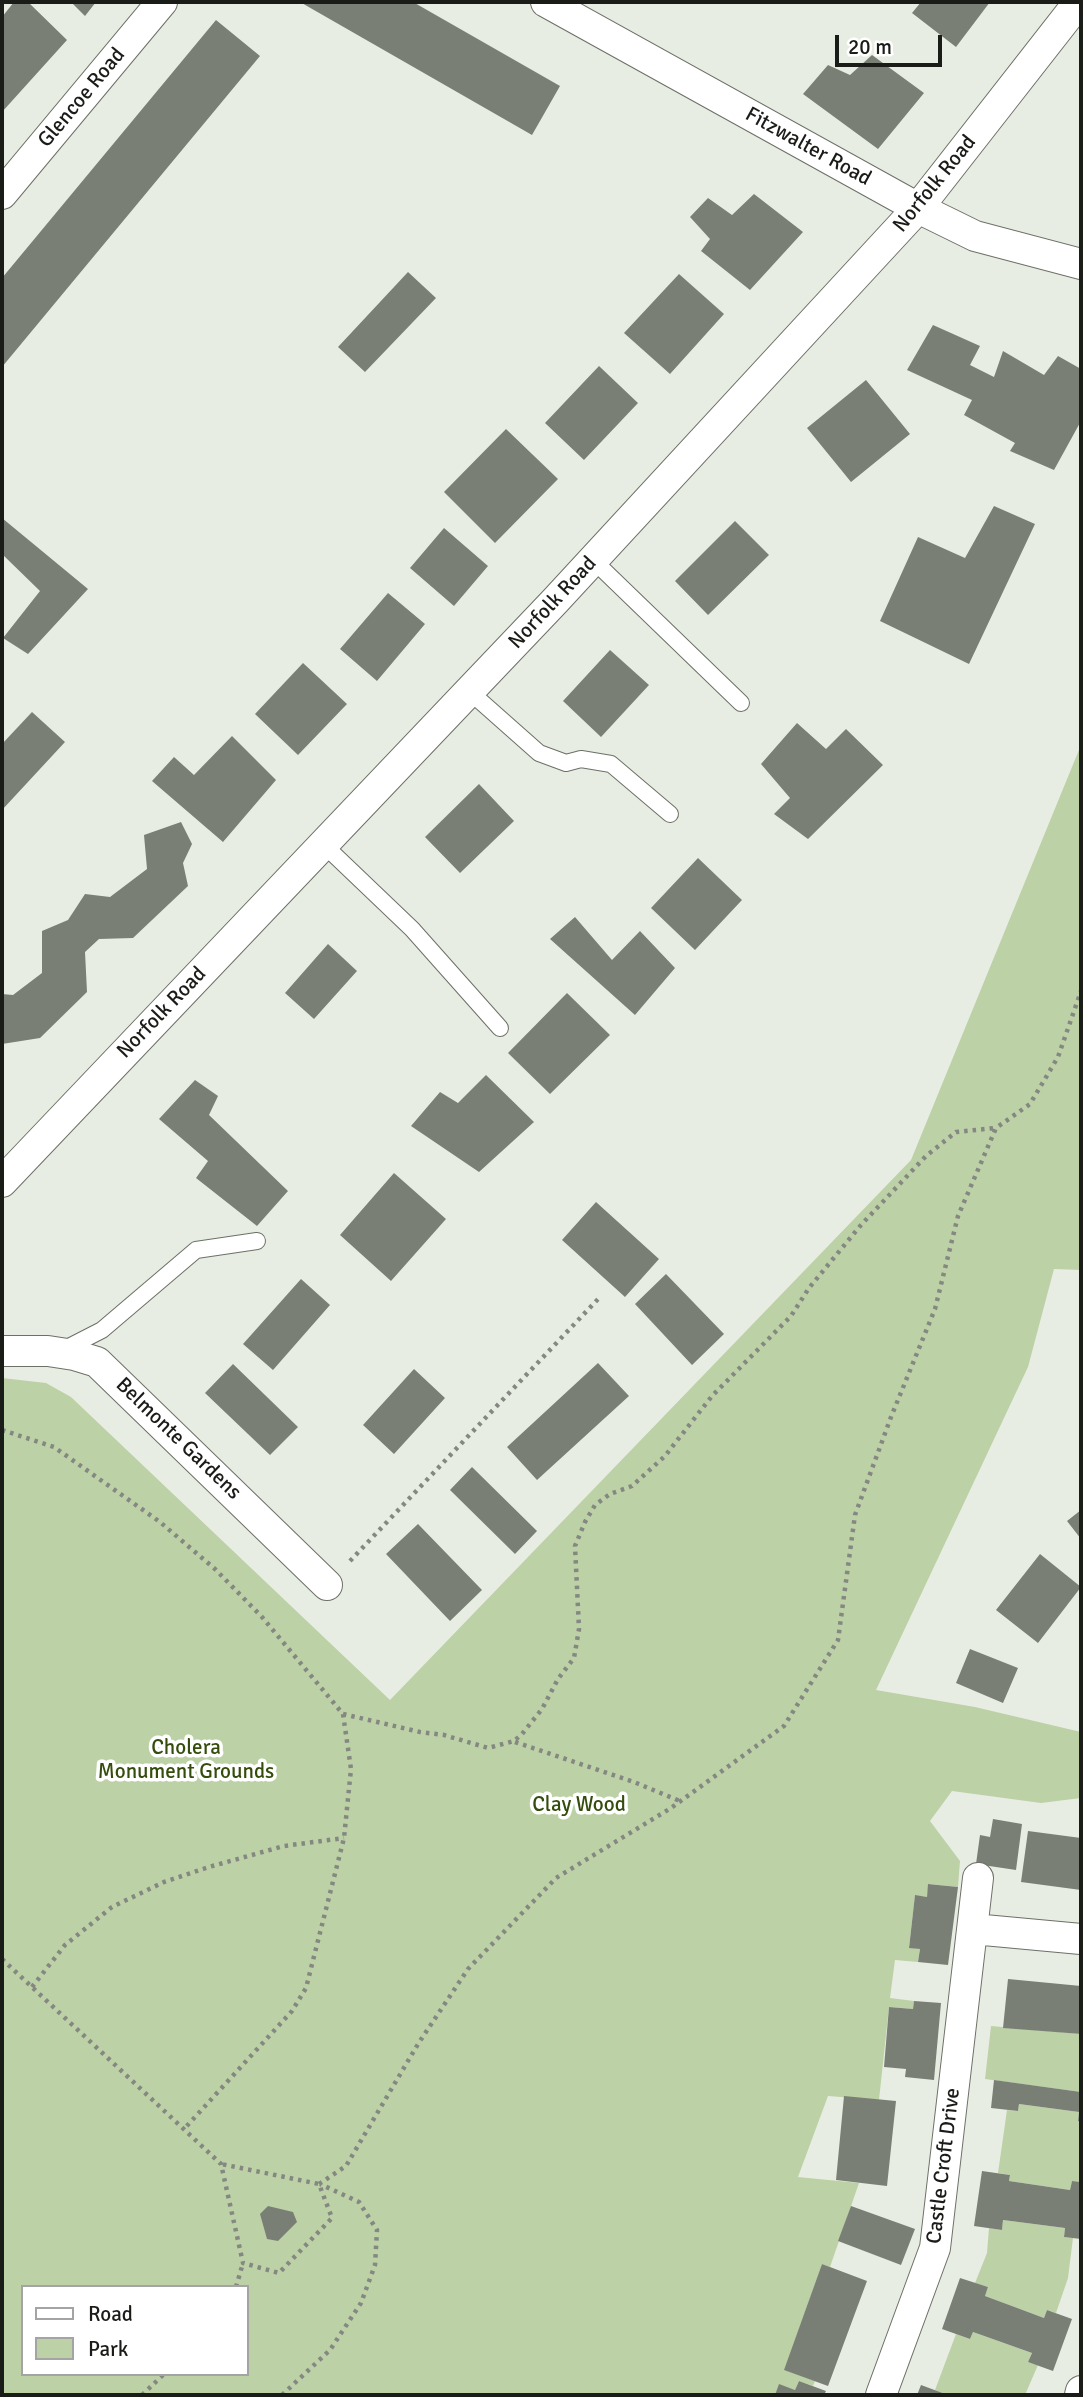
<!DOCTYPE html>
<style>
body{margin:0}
#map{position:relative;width:1083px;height:2397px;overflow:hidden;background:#e8ede3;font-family:Signika,sans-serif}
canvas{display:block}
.frame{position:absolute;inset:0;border:4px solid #1a1c18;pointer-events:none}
.legend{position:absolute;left:21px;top:2285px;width:228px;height:91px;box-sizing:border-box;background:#fff;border:2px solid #a3a4a3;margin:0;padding:9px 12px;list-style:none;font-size:21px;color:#1a1c18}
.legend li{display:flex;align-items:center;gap:14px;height:35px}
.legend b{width:35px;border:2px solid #a3a4a3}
.scale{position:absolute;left:835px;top:35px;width:107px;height:32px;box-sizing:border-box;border:4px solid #1a1c18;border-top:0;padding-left:9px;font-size:21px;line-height:24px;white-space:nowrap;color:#1a1c18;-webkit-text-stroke:5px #fff;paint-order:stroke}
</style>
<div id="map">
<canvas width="1083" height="2397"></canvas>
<div class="frame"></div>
<ul class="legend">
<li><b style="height:9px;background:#fff"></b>Road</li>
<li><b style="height:19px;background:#bdd1a7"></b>Park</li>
</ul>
<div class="scale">20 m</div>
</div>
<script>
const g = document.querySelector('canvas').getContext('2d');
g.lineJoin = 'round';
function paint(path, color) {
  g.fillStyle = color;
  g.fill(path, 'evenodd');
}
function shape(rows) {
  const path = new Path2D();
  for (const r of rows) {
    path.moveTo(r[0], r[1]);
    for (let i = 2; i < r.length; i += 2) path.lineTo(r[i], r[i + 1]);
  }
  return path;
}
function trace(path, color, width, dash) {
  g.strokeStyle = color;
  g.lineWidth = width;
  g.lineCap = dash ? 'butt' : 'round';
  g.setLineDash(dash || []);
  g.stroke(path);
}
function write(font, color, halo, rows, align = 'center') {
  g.font = font + ' Signika,sans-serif';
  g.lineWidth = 7;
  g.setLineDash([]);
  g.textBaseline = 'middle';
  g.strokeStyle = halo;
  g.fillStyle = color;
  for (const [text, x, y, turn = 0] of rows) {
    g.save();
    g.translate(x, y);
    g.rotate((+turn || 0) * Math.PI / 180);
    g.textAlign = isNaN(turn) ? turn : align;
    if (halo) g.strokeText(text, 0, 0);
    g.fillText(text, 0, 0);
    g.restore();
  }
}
paint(shape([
 [1081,745,1081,1270,1054,1269,1028,1367,876,1690,975,1707,1081,1732,1081,1798,1041,1803,952,1791,930,1821,960,1861,958,1887,929,1884,927,1897,915,1896,909,1947,920,1949,918,1962,895,1960,890,1998,914,2001,913,2009,889,2007,879,2100,828,2096,798,2177,859,2183,830,2267,822,2264,785,2370,815,2381,813,2386,799,2381,795,2390,780,2385,775,2395,2,2395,2,1378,46,1383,71,1397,390,1700,911,1160],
 [23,2287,247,2287,247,2374,23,2374],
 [991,2026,1081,2034,1081,2092,985,2079],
 [1019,2104,1079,2112,1078,2121,1081,2122,1081,2182,1072,2181,1070,2190,1009,2181,1010,2175,998,2173,1007,2110,1018,2111],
 [1003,2220,1065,2228,1064,2237,1073,2238,1068,2278,1056,2313,1047,2310,1044,2318,1012,2306,985,2296,988,2287,975,2283,987,2253,989,2228,1002,2230],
 [973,2332,1032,2353,1028,2362,1038,2365,1025,2395,947,2395,935,2390,956,2334,970,2339]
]), '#bdd1a7');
paint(shape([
 [14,2,28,2,67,40,2,112,2,17],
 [71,2,96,2,85,16],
 [300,2,413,2,560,86,532,135],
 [921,2,990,2,956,47,912,13],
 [216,20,260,56,2,367,2,278],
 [872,55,924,93,878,149,803,94,828,65,850,75],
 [754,194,803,232,750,290,701,251,710,239,690,217,708,198,732,215],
 [408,272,436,298,365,372,338,347],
 [679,274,724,314,670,374,624,333],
 [933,325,980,346,970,365,994,377,1003,351,1044,375,1058,356,1081,369,1081,421,1054,470,1010,451,1015,443,964,415,972,400,907,370],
 [599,366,638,403,584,460,545,423],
 [866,380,910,434,851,482,807,428],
 [506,429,558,479,495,543,444,492],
 [994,506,1035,524,969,664,880,621,918,537,965,558],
 [2,518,88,589,28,654,3,638,40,591,2,554],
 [735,521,769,555,708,615,675,581],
 [444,528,488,566,454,606,410,568],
 [388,593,425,624,377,681,340,649],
 [610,650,649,685,601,737,563,701],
 [303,663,347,704,298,755,255,714],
 [32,712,65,742,2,810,2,744],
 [797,723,826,749,846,729,883,765,808,839,774,814,790,798,761,764],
 [232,736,276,780,223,842,152,781,174,757,194,775],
 [479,784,514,821,460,873,425,837],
 [181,822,192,844,183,863,188,886,133,938,99,939,85,952,87,992,40,1038,2,1044,2,994,13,995,42,973,42,931,68,920,85,894,110,897,147,869,144,835],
 [698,858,742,900,695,950,651,908],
 [575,917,612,960,640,931,675,968,635,1015,550,939],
 [328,944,357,971,314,1019,285,993],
 [567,993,610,1035,550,1094,508,1053],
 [486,1075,534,1122,479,1172,411,1126,440,1092,458,1103],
 [195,1080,218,1096,209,1115,288,1191,257,1226,196,1178,208,1161,159,1119],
 [394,1173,446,1219,391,1281,340,1235],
 [596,1202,659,1259,625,1297,562,1240],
 [666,1274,724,1334,692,1365,635,1304],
 [301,1279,330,1305,273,1370,243,1344],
 [598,1363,629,1396,537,1480,507,1447],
 [233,1364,298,1427,270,1455,205,1393],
 [414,1369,445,1398,394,1454,363,1425],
 [472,1467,537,1531,515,1554,450,1490],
 [1081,1510,1081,1539,1067,1521],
 [418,1524,482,1590,450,1621,386,1554],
 [1040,1554,1081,1587,1038,1643,996,1610],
 [970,1649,1018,1668,1003,1703,956,1683],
 [993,1819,1022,1824,1016,1870,976,1864,980,1835,990,1837],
 [1028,1831,1081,1838,1081,1890,1021,1882],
 [928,1884,958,1887,948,1965,918,1962,920,1949,909,1948,915,1895,927,1897],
 [1008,1979,1081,1986,1081,2034,1003,2028],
 [914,2001,941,2003,934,2080,905,2077,906,2069,884,2067,889,2007,913,2009],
 [994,2080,1081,2092,1081,2122,1078,2121,1079,2112,1019,2104,1018,2111,991,2108],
 [844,2096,896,2101,887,2186,836,2180],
 [982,2171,1010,2175,1009,2181,1070,2190,1072,2181,1081,2182,1081,2239,1064,2237,1065,2228,1003,2220,1002,2230,974,2226],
 [268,2206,293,2212,297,2222,278,2241,267,2239,260,2214],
 [851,2206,915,2229,901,2265,838,2241],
 [822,2264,867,2281,828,2386,784,2370],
 [960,2278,988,2287,985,2296,1012,2306,1044,2318,1047,2310,1072,2319,1053,2371,1028,2362,1032,2353,973,2332,970,2339,942,2329],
 [799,2381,826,2391,824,2395,775,2395,779,2384,795,2390],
 [921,2385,948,2395,917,2395]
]), '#7a7f75');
const service = shape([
 [593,560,741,703],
 [469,691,539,753,566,763,581,759,611,764,670,814],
 [323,844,412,929,500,1028],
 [61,1351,102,1330,196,1250,257,1241]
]);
const minor = shape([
 [546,2,918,208,975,236,1081,264],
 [2,194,162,2],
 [2,1182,555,601,918,208,1079,2],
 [2,1351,48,1351,74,1355,97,1362,327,1585],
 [973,1929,1081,1939],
 [881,2395,935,2248,978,1878],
 [1080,2395,1081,2391]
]);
trace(service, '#6c7067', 18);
trace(minor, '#6c7067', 32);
trace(shape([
 [2,1430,54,1447,160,1522,215,1569,262,1617,343,1714,351,1769,344,1838,306,1988,292,2011,185,2128],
 [350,1561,600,1297],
 [343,1714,420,1732,444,1735,488,1748,514,1741,522,1734,542,1709,558,1679,574,1658,579,1629,575,1546,585,1522,595,1505,610,1494,632,1486,665,1456,712,1396,791,1316,809,1288,861,1225,926,1156,956,1132,995,1128],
 [515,1742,634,1782,680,1801],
 [2,1959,221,2164,243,2263,279,2273,332,2218,319,2184,221,2164],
 [32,1987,65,1945,112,1907,164,1882,209,1867,284,1846,344,1838],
 [319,2184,346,2166,418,2044,468,1969,556,1878,671,1808,784,1726,838,1640,855,1515,891,1417,935,1309,958,1216,996,1128,1030,1104,1058,1057,1081,991],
 [236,2287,243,2263],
 [142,2395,164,2374],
 [282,2395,330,2350,361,2303,375,2265,377,2230,359,2202,320,2184]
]), '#848881', 4.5, [3.5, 5]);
trace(service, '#fff', 16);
trace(minor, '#fff', 30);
write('21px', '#1a1c18', '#fff', [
 ["Glencoe Road",82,98,-50],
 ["Fitzwalter Road",808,147,29],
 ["Norfolk Road",935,184,-51],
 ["Norfolk Road",553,603,-47],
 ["Norfolk Road",162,1013,-46],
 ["Belmonte Gardens",178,1439,44],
 ["Castle Croft Drive",944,2166,-83]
]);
write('21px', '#344c0c', '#fff', [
 ["Cholera",186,1748],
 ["Monument Grounds",186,1772],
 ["Clay Wood",579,1805]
]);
</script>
